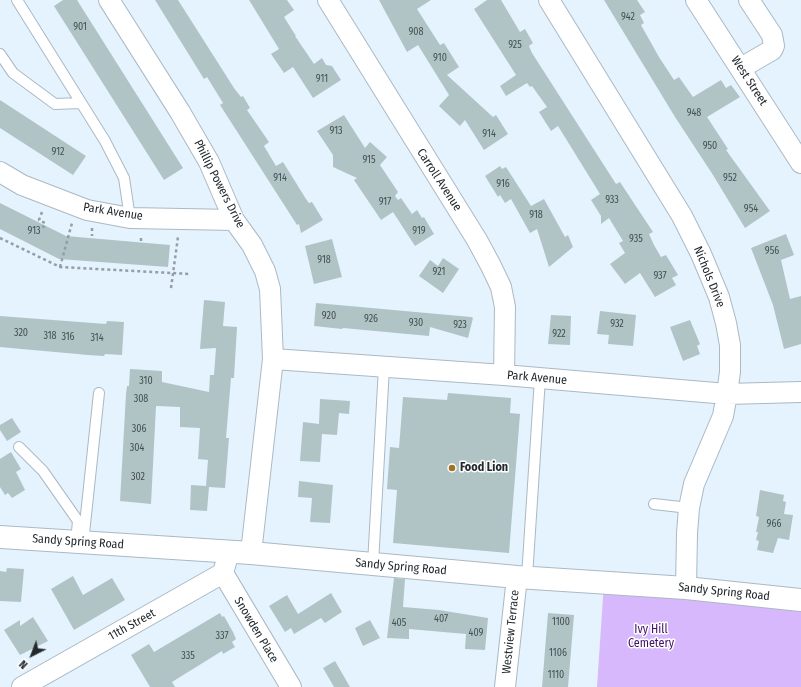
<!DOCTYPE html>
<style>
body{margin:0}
#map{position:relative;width:801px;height:687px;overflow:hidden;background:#e5f3fe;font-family:"Fira Sans Condensed",sans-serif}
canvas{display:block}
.north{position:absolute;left:12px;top:635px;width:40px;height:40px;-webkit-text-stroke:3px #fff;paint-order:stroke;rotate:222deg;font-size:11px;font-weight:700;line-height:16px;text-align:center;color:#23292d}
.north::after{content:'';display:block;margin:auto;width:14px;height:18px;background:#23292d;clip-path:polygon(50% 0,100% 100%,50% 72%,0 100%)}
</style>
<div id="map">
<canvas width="801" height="687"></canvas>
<div class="north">N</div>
</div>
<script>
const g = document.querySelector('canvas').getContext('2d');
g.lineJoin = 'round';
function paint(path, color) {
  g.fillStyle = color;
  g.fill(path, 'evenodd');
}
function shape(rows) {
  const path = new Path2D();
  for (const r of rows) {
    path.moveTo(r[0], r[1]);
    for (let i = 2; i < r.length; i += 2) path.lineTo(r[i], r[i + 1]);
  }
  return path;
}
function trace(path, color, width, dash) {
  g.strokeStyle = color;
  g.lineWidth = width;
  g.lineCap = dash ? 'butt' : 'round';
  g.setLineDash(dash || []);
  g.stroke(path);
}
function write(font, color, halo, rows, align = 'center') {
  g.font = font + ' "Fira Sans Condensed",sans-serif';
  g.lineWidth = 3;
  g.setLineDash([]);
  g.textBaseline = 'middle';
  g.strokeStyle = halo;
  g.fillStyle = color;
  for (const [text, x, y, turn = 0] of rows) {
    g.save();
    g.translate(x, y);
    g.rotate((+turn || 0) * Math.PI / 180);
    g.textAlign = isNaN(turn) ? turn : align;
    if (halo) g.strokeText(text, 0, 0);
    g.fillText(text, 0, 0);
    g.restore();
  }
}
paint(shape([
 [604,583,801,600,801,687,597,687]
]), '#d7b8fc');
paint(shape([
 [63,0,77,0,183,168,164,180,54,6],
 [155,0,178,0,234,88,241,97,243,96,250,108,247,110,269,142,264,146,276,166,283,162,306,199,309,203,312,202,323,220,301,233,299,224,297,225,238,133,220,105,223,103,207,77,204,79],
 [249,0,287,0,294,10,284,17,296,36,295,36,314,64,322,58,326,65,332,66,341,80,313,98,293,67,284,73,271,54,279,49],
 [379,0,431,0,417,9,440,45,444,43,459,67,447,75,493,117,496,115,508,134,484,150,465,120,460,126,439,106,449,95,418,45,407,52],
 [487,0,501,0,520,32,525,29,533,43,529,46,532,53,616,184,620,182,653,232,649,234,654,245,661,257,666,255,678,275,672,278,676,285,655,297,640,273,625,284,610,264,625,253,619,243,623,241,609,218,601,224,601,216,591,200,600,194,558,126,551,131,539,112,547,107,532,86,530,87,527,83,506,96,500,86,516,75,474,9],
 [604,0,637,0,645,12,640,15,644,23,641,25,659,57,674,80,679,77,693,97,721,80,726,88,731,85,740,97,707,117,728,149,726,150,770,211,745,228,713,175,675,117],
 [0,100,86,156,73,175,0,128],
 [344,115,365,148,370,142,387,157,380,165,398,192,395,196,398,200,401,198,412,214,417,210,422,218,424,217,434,234,415,246,393,212,381,220,354,180,357,178,333,167,333,155,317,131],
 [500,166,502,169,506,167,531,206,544,199,565,237,568,235,573,247,549,267,537,229,530,233,511,199,505,203,500,195,498,197,485,176],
 [0,203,66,236,170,245,168,267,59,259,0,229],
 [786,234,794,255,781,260,790,299,801,296,801,344,784,349,773,305,751,248],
 [332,239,342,277,314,284,305,246],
 [443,258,459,269,443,293,419,276,430,260,438,266],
 [204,300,225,302,223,326,237,327,234,378,231,378,226,438,229,438,225,488,209,487,207,511,190,510,191,485,206,486,208,460,198,459,200,428,180,427,180,407,156,406,151,504,120,501,126,394,127,386,129,386,130,369,162,371,162,382,209,392,210,375,214,375,216,348,200,349],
 [316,303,471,317,473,318,468,338,430,327,429,336,343,328,342,329,314,326],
 [600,311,636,315,633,346,608,344,609,335,597,334],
 [551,315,571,316,570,345,548,344],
 [0,316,106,324,107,321,124,322,122,355,105,354,104,356,88,355,0,347],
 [690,320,700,344,697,346,700,354,683,361,670,327],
 [448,393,511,398,510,413,520,414,509,553,393,543,397,490,387,489,390,447,399,448,403,397,447,400],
 [320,399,350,401,349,414,339,413,337,435,322,434,320,462,300,461,303,422,319,424],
 [12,418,21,432,7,441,0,430,0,425],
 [11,452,21,469,16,472,25,490,12,498,8,493,5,495,0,487,0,459],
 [299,481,333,485,330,523,310,522,312,498,298,497],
 [760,490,784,495,783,501,786,502,784,514,793,515,789,540,778,538,773,553,757,550,759,541,756,540,758,532,756,532,759,517,756,516],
 [7,568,24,569,21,602,0,601,0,571,6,572],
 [73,576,83,595,112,578,125,600,74,630,51,589],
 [394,578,405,579,403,607,439,610,488,618,485,650,465,649,466,634,409,629,409,639,387,638],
 [331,593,342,612,325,623,321,618,294,634,291,628,285,632,269,606,287,595,298,614],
 [220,613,222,617,224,616,233,632,236,639,232,642,235,647,223,654,222,651,172,682,175,687,150,687,131,655,149,644,154,652],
 [548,613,574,615,568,687,542,687],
 [33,617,48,641,20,655,4,630,20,620,20,626],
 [370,620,380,638,363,646,355,628],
 [335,661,350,687,334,687,323,668]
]), '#b0c4c6');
const lane = shape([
 [17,0,105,141,124,178,130,218],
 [0,54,13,73,55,104,80,103],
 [19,447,43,471,78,521,76,542],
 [654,504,689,508],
 [83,543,99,393],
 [373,564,384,367],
 [527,577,540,378]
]);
const street = shape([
 [109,0,180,112,209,162,234,220,252,245,265,271,270,289,273,359,251,553],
 [328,0,477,240,491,266,501,287,505,307,504,375],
 [549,0,682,216,701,254,719,297,726,323,730,345,730,372,727,394,723,416,694,484,689,508,687,533,686,588],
 [696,0,801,163],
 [741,68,772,50,774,46,772,35,749,0],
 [0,172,22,185,87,210,130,218,234,220],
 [273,359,504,375,727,394,801,392],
 [223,573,291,687],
 [22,687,223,573,229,552],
 [505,687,517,577]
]);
const secondary = shape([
 [0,537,251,553,517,577,686,588,801,600]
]);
trace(lane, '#abb9c3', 12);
trace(street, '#abb9c3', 22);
trace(secondary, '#abb9c3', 24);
trace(shape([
 [42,212,39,220,45,223,43,228],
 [92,228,92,236],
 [0,238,60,267,190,274],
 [141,241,141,235],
 [60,267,72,223],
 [171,288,178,237]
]), '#939ea6', 2.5, [3, 3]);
trace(lane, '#fff', 10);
trace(street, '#fff', 20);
trace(secondary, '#fff', 22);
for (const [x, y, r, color] of [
 [452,468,4,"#a37127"]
]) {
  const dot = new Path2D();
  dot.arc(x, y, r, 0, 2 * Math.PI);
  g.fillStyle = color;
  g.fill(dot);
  trace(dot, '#fff', 1.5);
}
write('10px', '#465053', null, [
 ["942",628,17],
 ["901",80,27],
 ["908",416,32],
 ["925",515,45],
 ["910",440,58],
 ["911",322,79],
 ["948",694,113],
 ["913",336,131],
 ["914",489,134],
 ["950",710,146],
 ["912",58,152],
 ["915",369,160],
 ["914",280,178],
 ["952",730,178],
 ["916",503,184],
 ["933",612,200],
 ["917",385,202],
 ["954",751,209],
 ["918",536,215],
 ["913",34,231],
 ["919",419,231],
 ["935",636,239],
 ["956",772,251],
 ["918",324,260],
 ["921",439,272],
 ["937",660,276],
 ["920",329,316],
 ["926",371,319],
 ["930",416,323],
 ["932",617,324],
 ["923",460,325],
 ["320",21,333],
 ["922",559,334],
 ["318",50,336],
 ["316",68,337],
 ["314",97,338],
 ["310",146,381],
 ["308",141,399],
 ["306",139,429],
 ["304",137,448],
 ["302",138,477],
 ["966",774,524],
 ["407",441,619],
 ["1100",561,622],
 ["405",399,623],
 ["409",476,633],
 ["337",222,636],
 ["1106",558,653],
 ["335",188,656],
 ["1110",556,675]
]);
write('12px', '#23292d', '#fff', [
 ["West Street",749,81,57],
 ["Carroll Avenue",439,180,57],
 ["Phillip Powers Drive",219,184,63],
 ["Park Avenue",113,212,9],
 ["Nichols Drive",709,277,68],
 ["Park Avenue",537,378,5],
 ["Sandy Spring Road",78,542,4],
 ["Sandy Spring Road",401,567,5],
 ["Sandy Spring Road",724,592,6],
 ["11th Street",132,625,-29],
 ["Snowden Place",256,630,59],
 ["Westview Terrace",511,632,-84]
]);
write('bold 12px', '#23292d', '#fff', [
 ["Food Lion",460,468]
], 'left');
write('12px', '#421168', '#fff', [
 ["Ivy Hill",651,630],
 ["Cemetery",651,644]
]);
</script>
